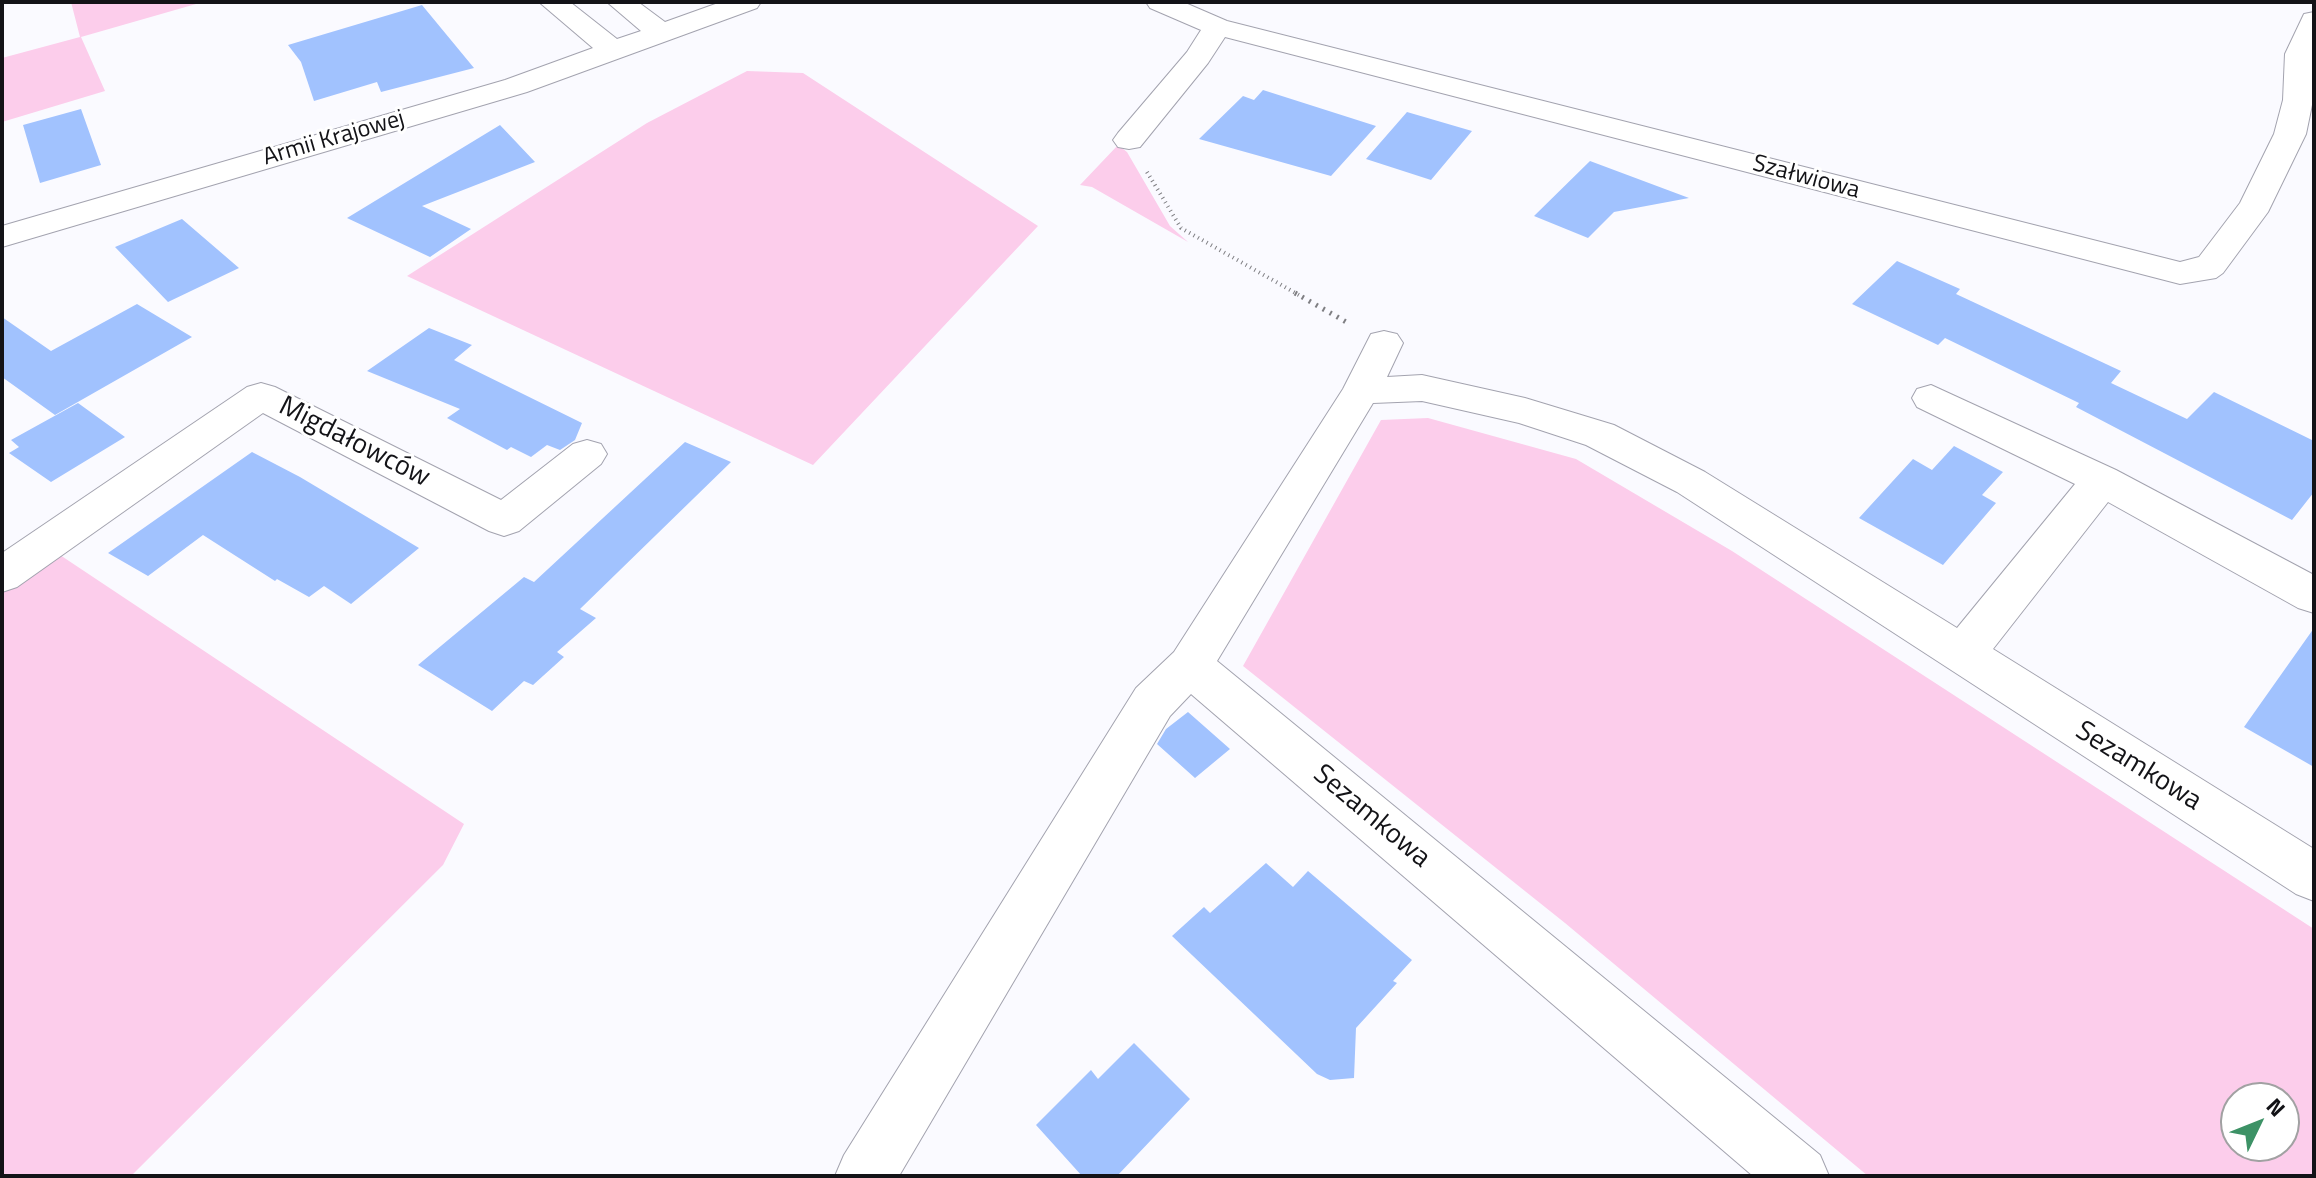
<!DOCTYPE html>
<meta charset="utf-8">
<style>
body{margin:0}
#map{position:relative;width:2316px;height:1178px;overflow:hidden;background:#fafaff;font-family:"Titillium Web",sans-serif}
canvas{display:block}
.frame{position:absolute;inset:0;border:4px solid #131317;pointer-events:none}
.north{position:absolute;left:2220px;top:1082px;width:80px;height:80px;box-sizing:border-box;background:#fff;border:2px solid #a1a1a2;border-radius:50%;rotate:47deg;font-size:22px;font-weight:700;line-height:32px;text-align:center;color:#131317}
.north::after{content:'';display:block;margin:auto;width:28px;height:36px;background:#3d9266;clip-path:polygon(50% 0,100% 100%,50% 72%,0 100%)}
</style>
<div id="map">
<canvas width="2316" height="1178"></canvas>
<div class="frame"></div>
<div class="north">N</div>
</div>
<script>
const g = document.querySelector('canvas').getContext('2d');
g.lineJoin = 'round';
function paint(path, color) {
  g.fillStyle = color;
  g.fill(path, 'evenodd');
}
function shape(rows) {
  const path = new Path2D();
  for (const r of rows) {
    path.moveTo(r[0], r[1]);
    for (let i = 2; i < r.length; i += 2) path.lineTo(r[i], r[i + 1]);
  }
  return path;
}
function trace(path, color, width, dash) {
  g.strokeStyle = color;
  g.lineWidth = width;
  g.lineCap = dash ? 'butt' : 'round';
  g.setLineDash(dash || []);
  g.stroke(path);
}
function write(font, color, halo, rows, align = 'center') {
  g.font = font + ' "Titillium Web",sans-serif';
  g.lineWidth = 6;
  g.setLineDash([]);
  g.textBaseline = 'middle';
  g.strokeStyle = halo;
  g.fillStyle = color;
  for (const [text, x, y, turn = 0] of rows) {
    g.save();
    g.translate(x, y);
    g.rotate((+turn || 0) * Math.PI / 180);
    g.textAlign = isNaN(turn) ? turn : align;
    if (halo) g.strokeText(text, 0, 0);
    g.fillText(text, 0, 0);
    g.restore();
  }
}
paint(shape([
 [71,2,203,2,81,37,105,91,2,122,2,58,80,37],
 [747,71,803,73,1038,226,813,465,407,276,647,123],
 [1118,145,1127,152,1170,226,1188,242,1092,187,1080,185],
 [1428,418,1576,459,1732,551,2314,929,2314,1176,1868,1176,1565,923,1243,666,1381,420],
 [2284,1098,2284,1146,2236,1146,2236,1098],
 [57,553,464,824,443,865,131,1176,2,1176,2,592]
]), '#fccdeb');
paint(shape([
 [422,5,474,68,381,92,377,82,314,101,301,62,288,45],
 [1263,90,1376,126,1331,176,1199,139,1243,96,1254,100],
 [81,109,101,165,40,183,23,125],
 [1407,112,1472,131,1431,180,1366,159],
 [500,125,535,162,422,206,471,229,430,257,347,218],
 [1590,161,1689,198,1614,212,1588,238,1534,216],
 [182,219,239,268,168,302,115,247],
 [1897,261,1960,289,1956,294,2121,371,2111,383,2187,419,2214,392,2314,441,2314,492,2292,520,2076,407,2079,403,1945,338,1938,345,1852,304],
 [137,304,192,337,55,415,2,377,2,317,51,351],
 [429,328,472,345,454,360,582,423,575,440,560,450,547,445,531,457,511,447,507,450,447,418,460,409,367,371],
 [78,403,125,437,51,482,9,453,19,447,11,440],
 [685,442,731,462,580,609,596,618,557,652,564,657,533,685,524,681,492,711,418,665,524,577,534,582],
 [1954,446,2003,472,1982,495,1996,503,1943,565,1859,518,1913,459,1932,470],
 [252,452,300,477,419,548,351,604,324,586,309,597,277,579,275,581,203,535,148,576,108,553],
 [2314,628,2314,767,2244,727],
 [1188,712,1230,749,1195,778,1157,744,1166,729],
 [1266,863,1293,887,1308,871,1412,960,1393,981,1397,983,1356,1028,1354,1078,1330,1080,1317,1074,1172,936,1204,907,1210,913],
 [1134,1043,1190,1099,1117,1176,1082,1176,1036,1125,1091,1070,1098,1079]
]), '#a1c2fe');
const minor = shape([
 [539,2,570,2,617,39,641,31,607,2,638,2,665,22,721,2,761,2,757,8,527,92,2,247,2,226,505,80,593,48,539,2],
 [1146,2,1183,2,1227,21,2180,262,2199,257,2240,203,2274,134,2283,100,2285,54,2304,14,2314,12,2313,100,2306,134,2268,212,2223,273,2216,278,2180,284,1225,37,1208,63,1140,147,1129,149,1118,147,1113,140,1118,133,1187,52,1201,30,1150,8,1146,2],
 [1384,331,1397,334,1403,343,1387,377,1422,375,1525,398,1614,425,1705,472,1957,628,2075,484,1917,407,1912,398,1917,389,1931,385,2116,470,2314,575,2314,613,2298,608,2108,502,1993,649,2314,849,2314,901,2296,894,1677,492,1586,445,1519,423,1422,401,1373,403,1217,661,1820,1155,1829,1176,1753,1176,1191,694,1170,716,899,1176,835,1176,844,1155,1136,688,1174,652,1343,389,1371,334,1384,331],
 [261,383,275,387,501,500,573,444,587,440,601,444,607,454,601,464,519,531,504,536,489,531,263,413,17,587,2,592,2,553,247,387,261,383]
]);
trace(minor, '#a3a3af', 2);
trace(shape([
 [1147,172,1181,228,1299,295]
]), '#7f7f83', 4, [1, 4]);
trace(shape([
 [1295,293,1348,323]
]), '#7f7f83', 5, [2, 6]);
paint(minor, '#fff');
write('24px', '#131317', '#fff', [
 ["Armii Krajowej",334,139,-16],
 ["Szałwiowa",1806,178,15]
]);
write('28px', '#131317', '#fff', [
 ["Migdałowców",354,443,27],
 ["Sezamkowa",2138,767,32],
 ["Sezamkowa",1371,817,40]
]);
</script>
